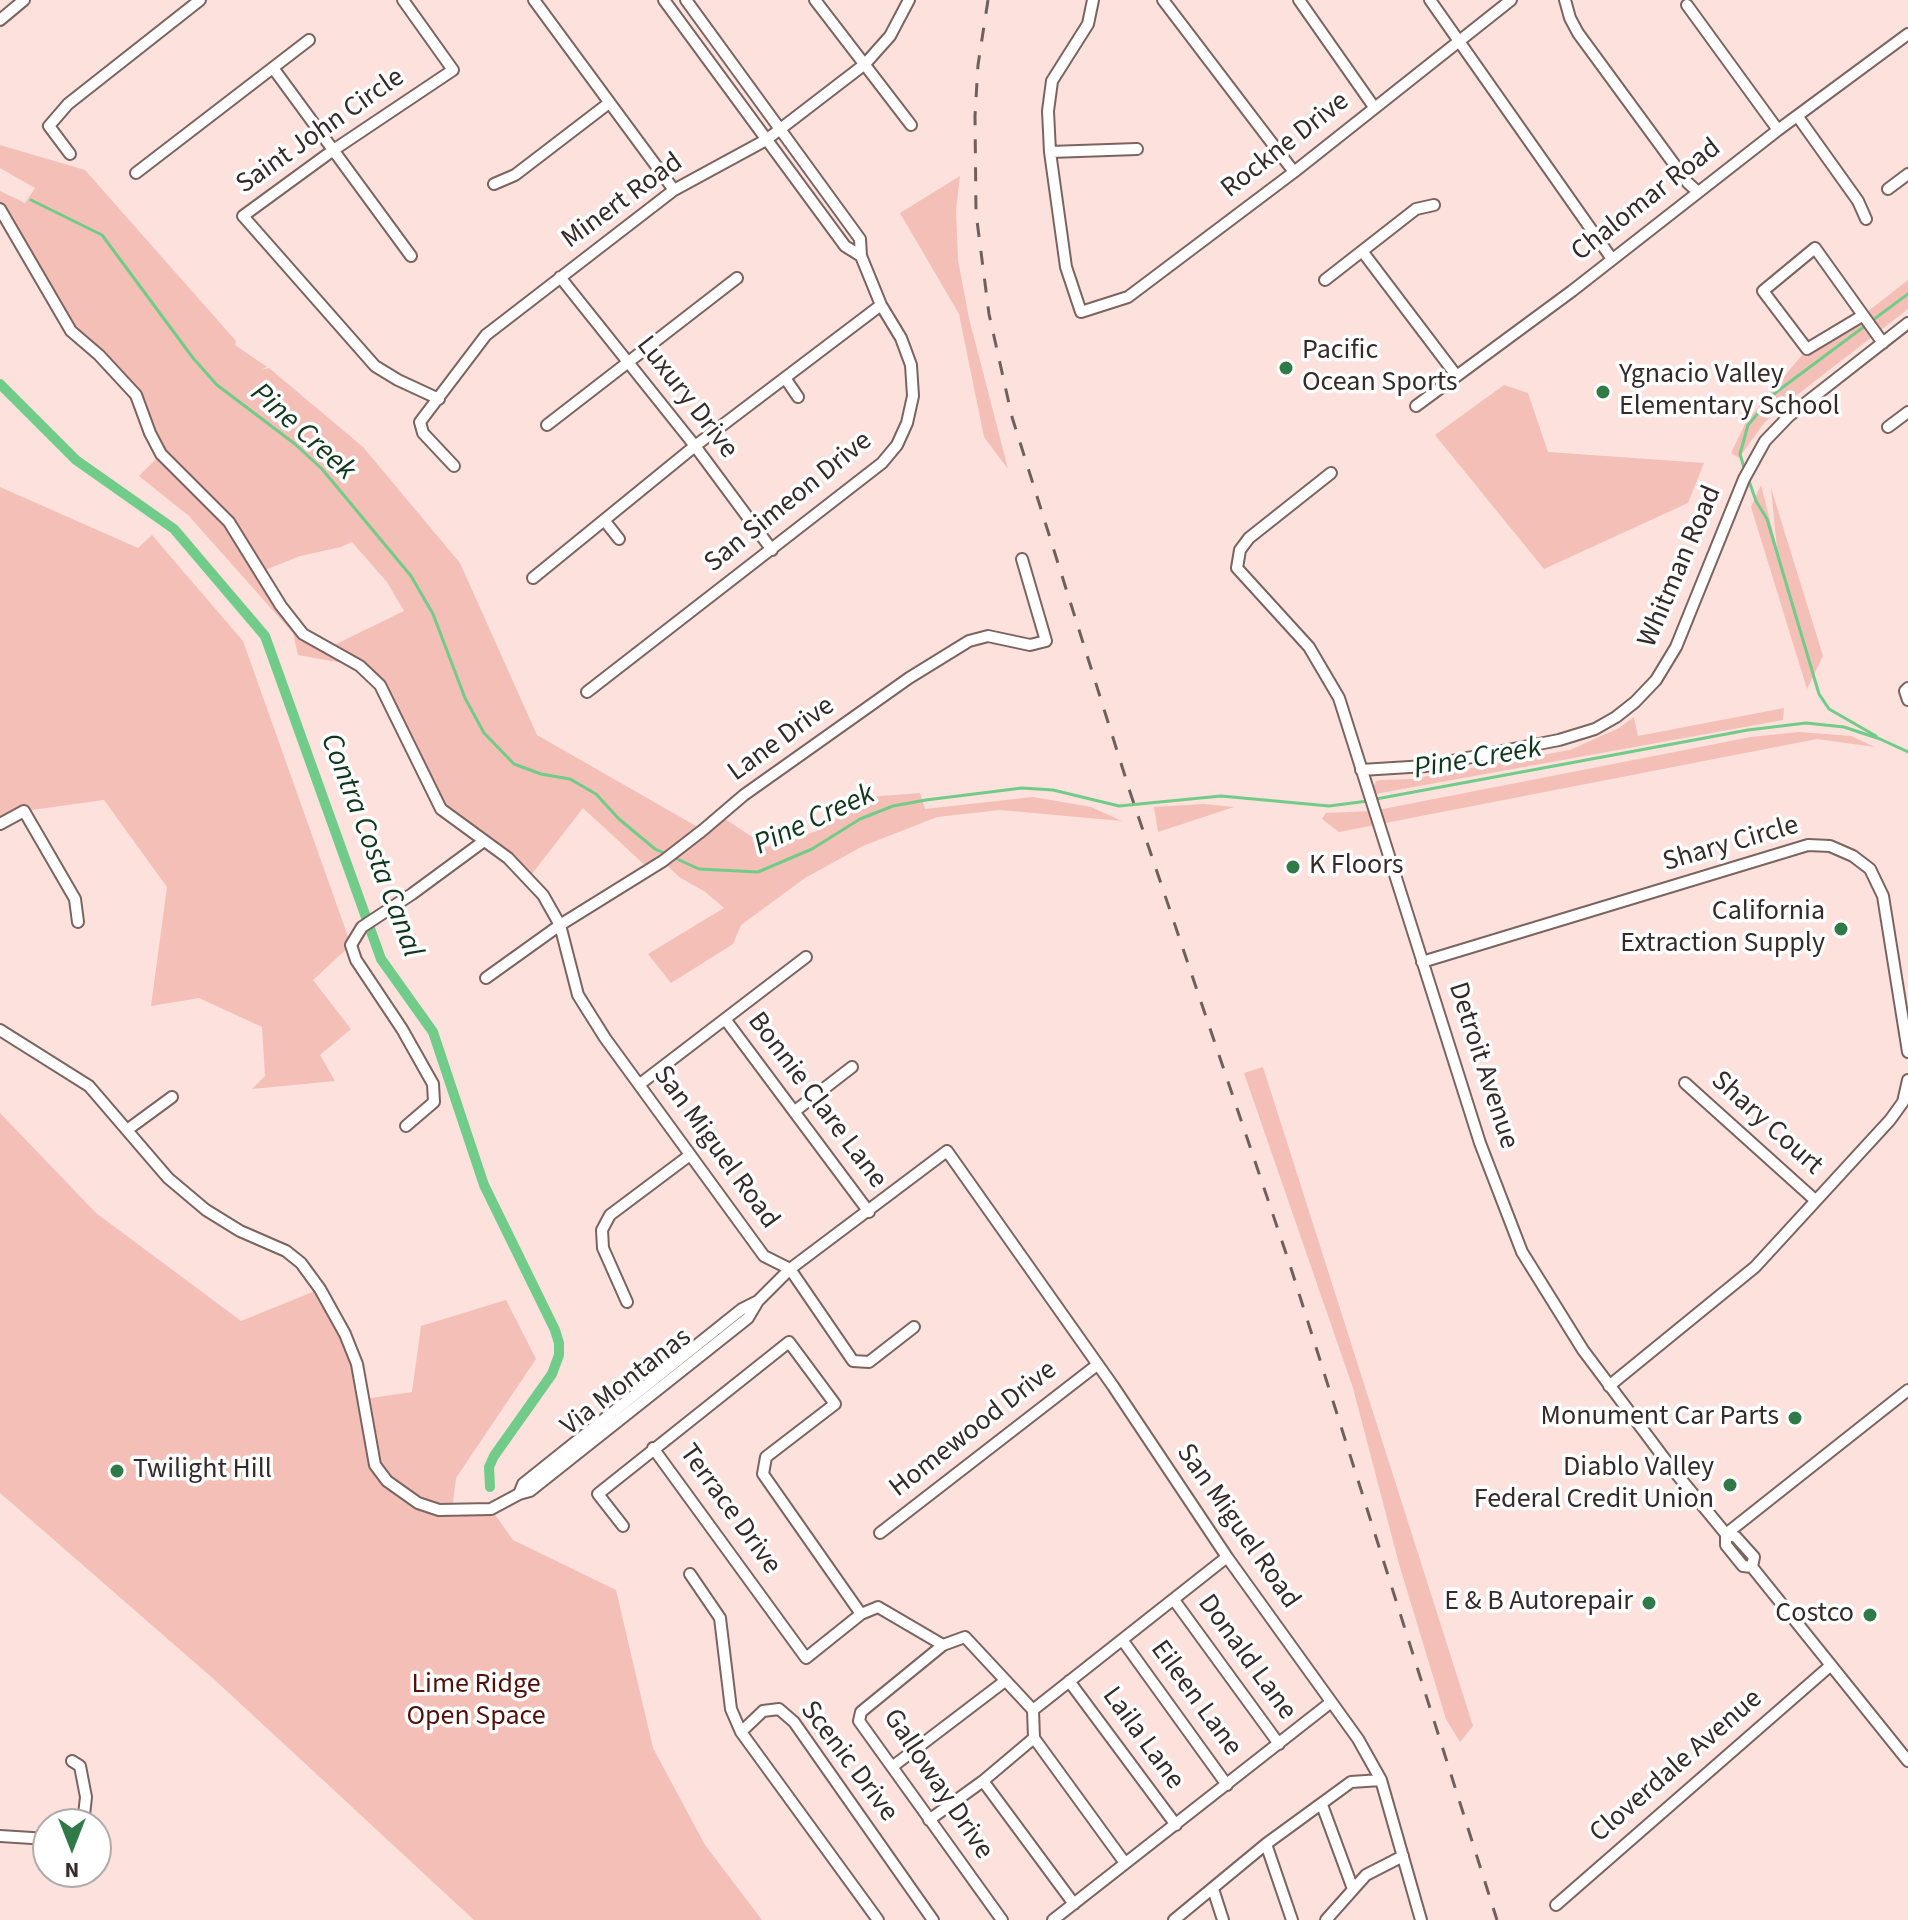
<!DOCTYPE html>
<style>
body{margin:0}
#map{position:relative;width:1908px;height:1920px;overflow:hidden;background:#fce1dc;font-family:"Source Sans 3",sans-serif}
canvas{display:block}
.north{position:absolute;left:32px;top:1808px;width:80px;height:80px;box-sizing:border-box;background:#fff;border:2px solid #aeaaa9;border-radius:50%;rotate:180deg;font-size:22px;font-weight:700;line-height:32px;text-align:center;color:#342a29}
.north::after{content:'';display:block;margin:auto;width:28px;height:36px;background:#307a48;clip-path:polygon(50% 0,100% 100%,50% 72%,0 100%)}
</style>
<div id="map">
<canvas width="1908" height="1920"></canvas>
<div class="north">N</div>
</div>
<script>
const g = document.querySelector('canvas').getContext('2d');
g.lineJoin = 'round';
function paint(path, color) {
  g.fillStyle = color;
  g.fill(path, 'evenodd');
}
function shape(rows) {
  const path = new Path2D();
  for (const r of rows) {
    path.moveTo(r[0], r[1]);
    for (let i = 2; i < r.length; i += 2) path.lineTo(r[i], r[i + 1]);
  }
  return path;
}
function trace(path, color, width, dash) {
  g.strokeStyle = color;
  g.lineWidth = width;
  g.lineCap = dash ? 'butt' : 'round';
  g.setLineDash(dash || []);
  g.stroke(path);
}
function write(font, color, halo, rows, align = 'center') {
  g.font = font + ' "Source Sans 3",sans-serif';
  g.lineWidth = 7;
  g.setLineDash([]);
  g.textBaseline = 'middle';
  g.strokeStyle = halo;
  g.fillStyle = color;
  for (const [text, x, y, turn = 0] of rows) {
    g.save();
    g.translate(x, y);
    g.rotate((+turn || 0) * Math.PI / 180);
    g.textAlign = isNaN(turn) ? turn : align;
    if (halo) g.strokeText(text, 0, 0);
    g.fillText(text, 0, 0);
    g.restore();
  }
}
paint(shape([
 [0,145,85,170,236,341,235,345,267,367,260,370,269,368,363,447,460,563,537,735,703,830,721,816,767,847,817,831,869,797,920,793,925,809,1033,797,1091,807,1122,821,1000,810,937,817,863,846,805,878,741,925,733,944,671,983,648,954,724,908,704,891,679,877,663,861,649,869,583,808,528,879,441,809,380,685,360,666,298,655,293,633,189,516,139,476,161,454,133,391,71,331,0,209,0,191,25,203,35,188,0,168],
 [352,542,387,582,404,611,328,648,303,634,260,572,300,556,341,547],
 [960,176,956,210,958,260,969,318,1008,469,984,437,959,314,900,213],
 [1908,280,1908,309,1784,405,1764,423,1739,458,1731,453,1746,422,1807,349,1862,316],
 [1504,385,1528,393,1548,452,1704,463,1688,503,1544,569,1435,435],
 [1761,485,1777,548,1771,488,1823,656,1807,689,1751,507],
 [0,487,138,548,152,535,243,641,351,945,313,980,351,1029,320,1055,335,1081,252,1089,265,1076,262,1027,199,998,151,1006,167,887,104,800,24,811,0,824],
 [1784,708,1783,720,1375,794,1373,789,1376,781,1381,780,1412,779,1570,750,1619,728,1634,717,1638,736],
 [1799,732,1851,736,1875,747,1817,739,1339,832,1322,819,1326,813,1373,811,1751,737],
 [1203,804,1234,807,1158,832,1154,807],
 [1263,1067,1473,1726,1460,1742,1446,1719,1399,1564,1353,1388,1244,1073],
 [0,1113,96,1213,241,1321,320,1289,345,1334,364,1399,412,1392,421,1326,506,1300,536,1359,456,1478,452,1510,491,1509,513,1540,616,1590,653,1748,705,1845,762,1920,474,1920,216,1681,0,1493]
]), '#f4bfb6');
trace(shape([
 [31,200,102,235,193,358,217,385,295,444,322,469,411,576,433,614,465,698,484,733,514,764,541,774,570,779,596,794,619,819,655,849,699,869,758,872,812,849,860,819,893,806,926,800,1022,788,1053,790,1119,806,1221,796,1329,806,1368,801],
 [1745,471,1740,454,1748,425,1775,393,1908,294],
 [1748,478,1756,501,1767,519,1819,694,1829,709,1876,736],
 [1376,799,1748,730,1806,723,1844,727,1880,739,1908,752]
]), '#71cc8a', 3);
trace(shape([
 [0,384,76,460,174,529,265,636,381,959,433,1032,484,1185,555,1330,559,1343,559,1355,552,1374,494,1456,489,1467,490,1487]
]), '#71cc8a', 10);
const minor = shape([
 [403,0,453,70,332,151,243,216,375,366,398,380,439,399],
 [534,0,674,190],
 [664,0,845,246,861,256],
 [815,0,911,125],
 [1093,0,1088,24,1052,81,1048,111,1050,152,1066,267,1081,312,1128,297,1294,172,1511,0],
 [1163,0,1294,172],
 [1299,0,1374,107],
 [1430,0,1612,259],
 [1565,0,1570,18,1578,33,1688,183,1698,192],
 [1687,5,1778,130],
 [0,20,24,0],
 [273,68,411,256],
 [1798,117,1858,201,1866,219],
 [1050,152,1137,149],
 [70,154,49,126,68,104,200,0],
 [136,173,309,40],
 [494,184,515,175,609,103],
 [1888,189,1908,174],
 [0,209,71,331,99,355,136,395,150,433,161,454,229,522,281,606,303,634,360,666,380,685,441,809,508,858,543,895,560,925,578,995,605,1038,764,1256,790,1269,853,1361,869,1362,914,1327],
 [1362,251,1456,375],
 [560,277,695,446,772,550],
 [1325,280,1416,209,1434,205],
 [1862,316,1807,349,1763,291,1815,248,1883,343],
 [785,378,798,397],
 [1416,406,1572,291,1778,130,1908,34],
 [547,425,737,278],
 [1888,427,1908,412],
 [454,466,423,433,420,422,486,335,674,190,766,140,865,64,890,36,909,0],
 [1331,473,1249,538,1240,550,1237,568,1309,647,1339,698,1480,1143,1522,1252,1583,1350,1670,1466,1726,1534,1908,1390],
 [604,520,619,539],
 [533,578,695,446,881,305],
 [1908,688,1905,691,1908,700],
 [587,692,882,463,897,445,907,423,913,396,911,365,901,338,881,305,861,256,860,239,686,0],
 [1361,770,1426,766,1559,740,1595,729,1616,717,1635,702,1656,680,1676,647,1744,479,1765,441,1789,416,1908,323],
 [0,824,24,811,75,899,78,922],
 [1422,962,1808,845,1830,846,1853,856,1870,869,1883,896,1908,1052],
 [486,978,560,925,663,861,703,830,744,795,909,678,969,641,988,636,1030,645,1046,641,1022,559],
 [725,1019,869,1212],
 [0,1030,89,1086,168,1178,206,1210,240,1231,286,1251,301,1263,320,1289,345,1334,357,1364,375,1465,387,1481,418,1503,439,1510,491,1509,519,1494],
 [1685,1083,1815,1200],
 [640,1084,806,957],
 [795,1111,852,1067],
 [406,1126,434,1102,433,1084,402,1029,356,960,351,945,362,927,412,894,484,841],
 [127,1130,172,1097],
 [758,1301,742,1309,523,1484,519,1494,530,1491,748,1318,758,1301,790,1269,947,1151,1113,1386,1227,1557,1358,1739,1381,1780,1421,1920],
 [627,1302,603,1248,602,1230,610,1215,690,1155],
 [1609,1386,1755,1267,1890,1120,1903,1102,1908,1080],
 [653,1448,806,1658,861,1614],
 [623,1526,598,1494,789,1342,835,1404,766,1457,763,1474,861,1614,878,1607,943,1645],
 [880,1533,1097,1365],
 [1752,1567,1754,1557,1736,1537,1726,1534,1726,1545,1743,1566,1752,1567,1908,1761],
 [690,1574,720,1618,731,1709,741,1732,878,1920],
 [1174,1600,1279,1744],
 [1123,1641,1227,1785],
 [1069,1681,1176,1825],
 [741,1732,763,1711,779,1709,794,1722,933,1920],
 [1034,1738,1125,1863],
 [72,1761,80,1766,86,1797,83,1824],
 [892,1767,1005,1681],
 [983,1781,1074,1904],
 [1322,1805,1353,1889],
 [929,1820,983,1781,1034,1738,1033,1710],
 [0,1836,48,1839],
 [1266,1844,1292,1920],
 [1213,1889,1223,1920],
 [1556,1905,1830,1666],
 [1002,1920,859,1721,861,1712,943,1645,965,1637,1033,1710,1227,1557],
 [1053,1920,1330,1703],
 [1174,1920,1266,1844,1351,1782,1381,1780],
 [1326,1920,1366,1875,1403,1856]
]);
trace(minor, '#7b6460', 14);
trace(minor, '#fff', 10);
trace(shape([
 [988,0,978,65,975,116,976,213,989,314,1012,417,1131,795,1289,1262,1497,1920]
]), '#6f605e', 3, [14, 14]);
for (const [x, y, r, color] of [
 [1286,368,8,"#307a48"],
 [1603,392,8,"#307a48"],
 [1293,867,8,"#307a48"],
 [1841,929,8,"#307a48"],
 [1795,1418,8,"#307a48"],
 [117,1471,8,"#307a48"],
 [1730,1485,8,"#307a48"],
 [1649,1603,8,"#307a48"],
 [1870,1615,8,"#307a48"]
]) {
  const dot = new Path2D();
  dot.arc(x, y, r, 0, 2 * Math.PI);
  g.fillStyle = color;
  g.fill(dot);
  trace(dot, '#fff', 3);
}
write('28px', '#342a29', '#fff', [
 ["Saint John Circle",321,132,-35],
 ["Rockne Drive",1286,146,-38],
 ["Chalomar Road",1647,201,-38],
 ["Minert Road",623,202,-36],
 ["Luxury Drive",686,398,52],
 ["San Simeon Drive",789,503,-39],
 ["Whitman Road",1681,567,-67],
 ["Lane Drive",782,740,-36],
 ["Shary Circle",1731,845,-16],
 ["Detroit Avenue",1482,1066,72],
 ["Bonnie Clare Lane",816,1101,53],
 ["Shary Court",1766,1124,42],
 ["San Miguel Road",715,1148,54],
 ["Via Montanas",627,1383,-38],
 ["Homewood Drive",974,1430,-38],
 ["Terrace Drive",729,1510,54],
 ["San Miguel Road",1237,1527,55],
 ["Donald Lane",1246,1658,54],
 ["Eileen Lane",1195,1699,54],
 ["Laila Lane",1142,1739,54],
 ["Scenic Drive",848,1762,53],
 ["Cloverdale Avenue",1677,1767,-41],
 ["Galloway Drive",937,1785,56]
]);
write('28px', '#342a29', '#fff', [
 ["Pacific",1302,352,"left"],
 ["Ocean Sports",1302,384,"left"],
 ["Ygnacio Valley",1619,376,"left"],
 ["Elementary School",1619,408,"left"],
 ["K Floors",1309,867,"left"],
 ["California",1825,913],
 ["Extraction Supply",1825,945],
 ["Monument Car Parts",1779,1418],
 ["Diablo Valley",1714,1469],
 ["Federal Credit Union",1714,1501],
 ["Twilight Hill",133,1471,"left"],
 ["E & B Autorepair",1633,1603],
 ["Costco",1854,1615]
], 'right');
write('28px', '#51110a', '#fff', [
 ["Lime Ridge",476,1686],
 ["Open Space",476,1718]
]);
write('italic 30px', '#10371d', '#fff', [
 ["Pine Creek",302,433,42],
 ["Pine Creek",1478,760,-10],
 ["Pine Creek",815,821,-25],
 ["Contra Costa Canal",370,846,69]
]);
</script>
